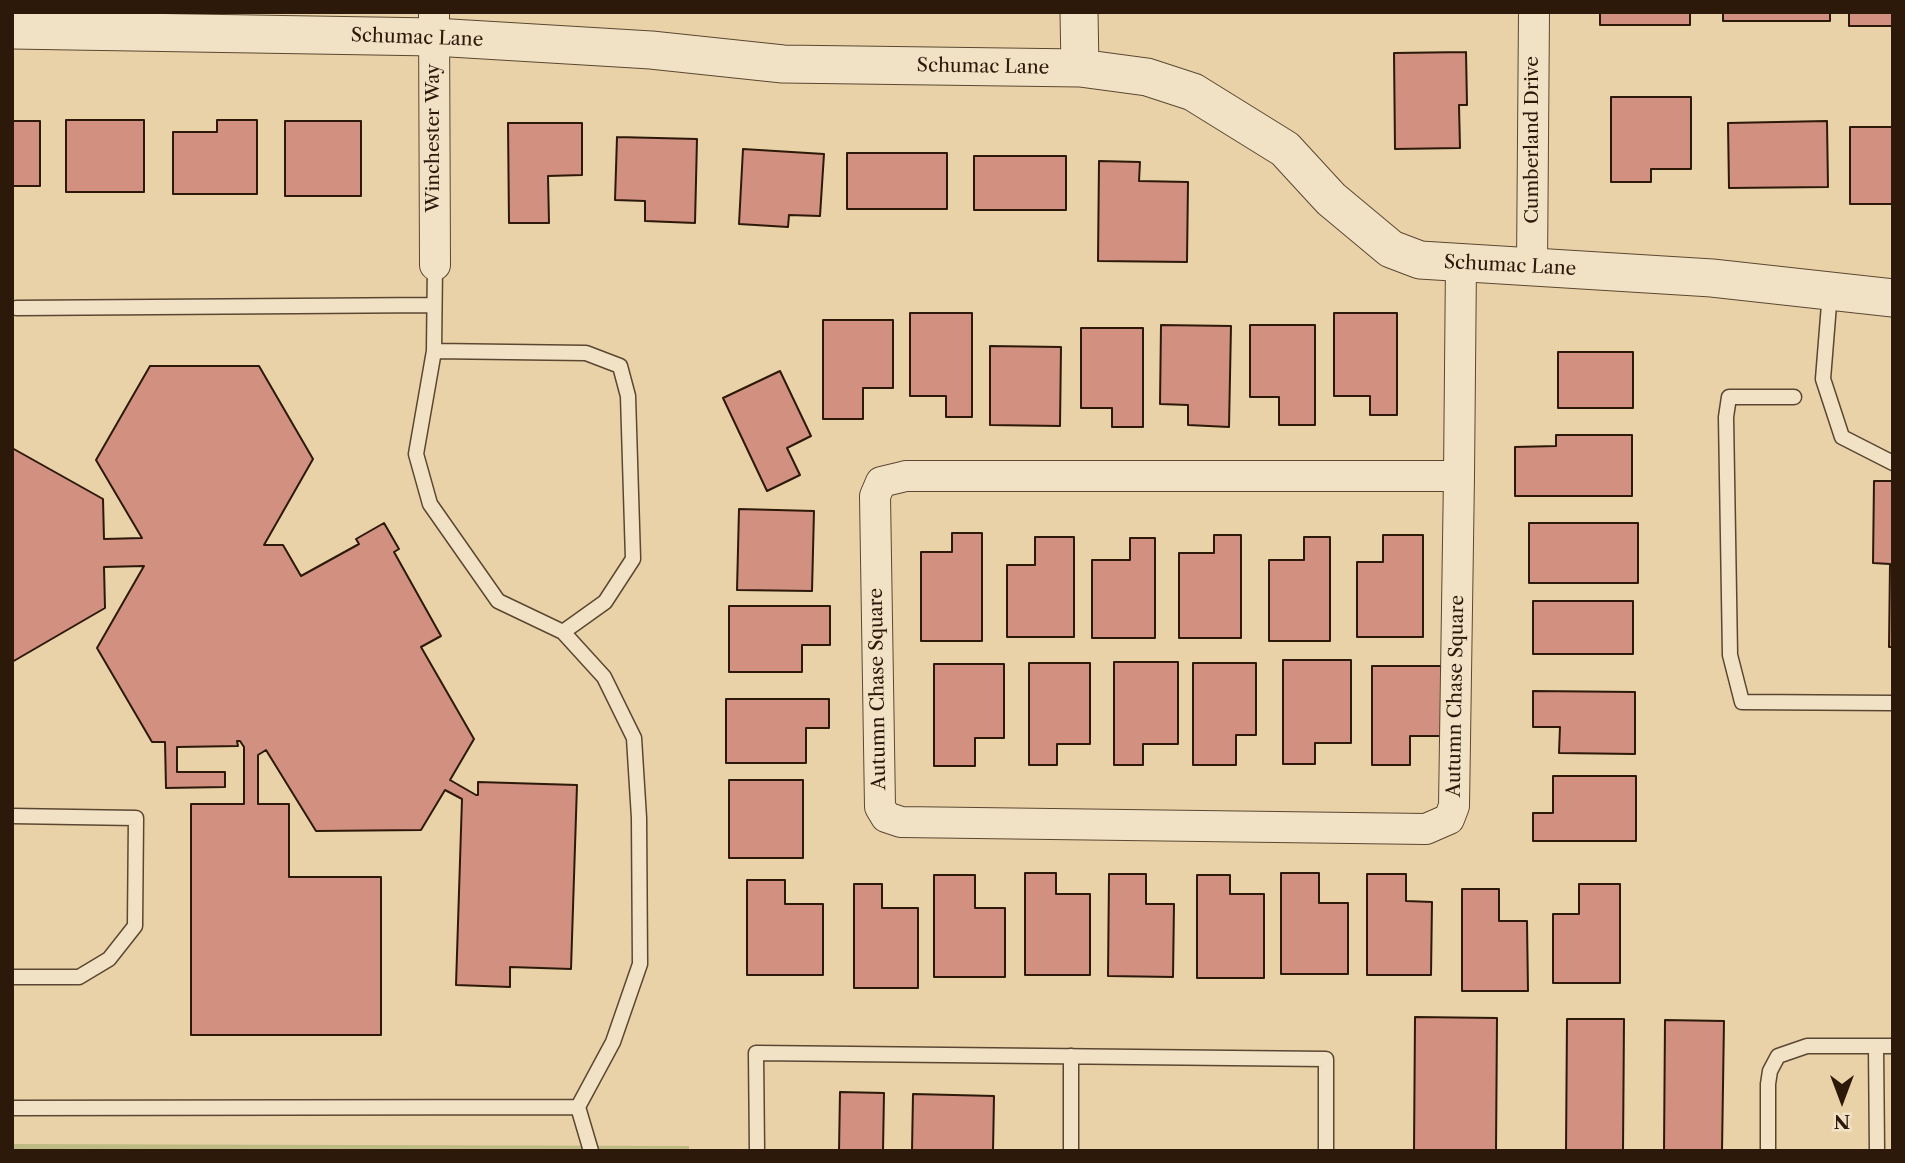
<!DOCTYPE html>
<style>
body{margin:0}
#map{position:relative;width:1905px;height:1163px;overflow:hidden;background:#e9d2a8;font-family:"Libre Caslon Text",serif}
canvas{display:block}
.frame{position:absolute;inset:0;border:14px solid #2c1909;pointer-events:none}
.north{position:absolute;left:1807px;top:1065px;width:70px;height:70px;-webkit-text-stroke:5px #f1e2c6;paint-order:stroke;rotate:180deg;font-size:19px;font-weight:700;line-height:28px;text-align:center;color:#2c1909}
.north::after{content:'';display:block;margin:auto;width:24px;height:32px;background:#2c1909;clip-path:polygon(50% 0,100% 100%,50% 72%,0 100%)}
</style>
<div id="map">
<canvas width="1905" height="1163"></canvas>
<div class="frame"></div>
<div class="north">N</div>
</div>
<script>
const g = document.querySelector('canvas').getContext('2d');
g.lineJoin = 'round';
function paint(path, color) {
  g.fillStyle = color;
  g.fill(path, 'evenodd');
}
function shape(rows) {
  const path = new Path2D();
  for (const r of rows) {
    path.moveTo(r[0], r[1]);
    for (let i = 2; i < r.length; i += 2) path.lineTo(r[i], r[i + 1]);
  }
  return path;
}
function trace(path, color, width, dash) {
  g.strokeStyle = color;
  g.lineWidth = width;
  g.lineCap = dash ? 'butt' : 'round';
  g.setLineDash(dash || []);
  g.stroke(path);
}
function write(font, color, halo, rows, align = 'center') {
  g.font = font + ' "Libre Caslon Text",serif';
  g.lineWidth = 5;
  g.setLineDash([]);
  g.textBaseline = 'middle';
  g.strokeStyle = halo;
  g.fillStyle = color;
  for (const [text, x, y, turn = 0] of rows) {
    g.save();
    g.translate(x, y);
    g.rotate((+turn || 0) * Math.PI / 180);
    g.textAlign = isNaN(turn) ? turn : align;
    if (halo) g.strokeText(text, 0, 0);
    g.fillText(text, 0, 0);
    g.restore();
  }
}
paint(shape([
 [12,1144,689,1146,689,1151,12,1151]
]), '#bdba83');
const building = shape([
 [1600,12,1690,12,1690,25,1600,25,1600,12],
 [1723,12,1830,12,1830,21,1723,21,1723,12],
 [1849,12,1893,12,1893,26,1849,26,1849,12],
 [1466,52,1467,105,1459,105,1460,148,1395,149,1394,53,1466,52],
 [1611,97,1691,97,1691,169,1651,169,1651,182,1611,182,1611,97],
 [66,120,144,120,144,192,66,192,66,120],
 [217,120,257,120,257,194,173,194,173,132,217,132,217,120],
 [12,121,40,121,40,186,12,186,12,121],
 [285,121,361,121,361,196,285,196,285,121],
 [1827,121,1828,187,1729,188,1728,123,1827,121],
 [508,123,582,123,582,175,548,176,549,223,509,223,508,123],
 [1850,127,1893,127,1893,204,1850,204,1850,127],
 [617,137,697,139,695,223,645,221,645,201,615,200,617,137],
 [743,149,824,154,820,216,789,215,788,227,739,224,743,149],
 [847,153,947,153,947,209,847,209,847,153],
 [974,156,1066,156,1066,210,974,210,974,156],
 [1099,161,1140,162,1139,181,1188,182,1187,262,1098,261,1099,161],
 [910,313,972,313,972,417,946,417,946,396,910,396,910,313],
 [1334,313,1397,313,1397,415,1370,415,1370,396,1334,396,1334,313],
 [823,320,893,320,893,388,863,388,863,419,823,419,823,320],
 [1161,325,1231,326,1229,427,1188,425,1188,405,1160,404,1161,325],
 [1250,325,1315,325,1315,425,1279,425,1279,397,1250,397,1250,325],
 [1081,328,1143,328,1143,427,1112,427,1112,408,1081,408,1081,328],
 [990,346,1061,347,1060,426,990,425,990,346],
 [1558,352,1633,352,1633,408,1558,408,1558,352],
 [150,366,259,366,313,459,264,545,283,545,301,576,359,544,356,539,384,523,399,549,394,552,441,636,421,647,474,739,450,780,476,795,478,795,478,782,577,785,571,969,510,967,510,987,456,985,462,799,445,790,421,830,316,831,266,750,258,755,258,804,289,804,289,877,381,877,381,1035,191,1035,191,804,244,804,244,747,240,741,237,741,238,746,177,747,177,772,225,772,225,787,166,788,165,742,152,742,97,648,144,566,104,567,105,608,12,662,12,448,103,499,104,539,142,538,96,460,150,366],
 [780,371,811,436,787,448,800,475,767,491,723,398,780,371],
 [1556,435,1632,435,1632,496,1515,496,1515,447,1556,446,1556,435],
 [1874,481,1893,481,1893,647,1889,647,1890,564,1873,563,1874,481],
 [739,509,814,511,812,591,737,590,739,509],
 [1529,523,1638,523,1638,583,1529,583,1529,523],
 [952,533,982,533,982,641,921,641,921,552,952,552,952,533],
 [1214,535,1241,535,1241,638,1179,638,1179,553,1214,553,1214,535],
 [1383,535,1423,535,1423,637,1357,637,1357,562,1383,562,1383,535],
 [1035,537,1074,537,1074,637,1007,637,1007,565,1035,565,1035,537],
 [1304,537,1330,537,1330,641,1269,641,1269,560,1304,560,1304,537],
 [1130,538,1155,538,1155,638,1092,638,1092,560,1130,560,1130,538],
 [1533,601,1633,601,1633,654,1533,654,1533,601],
 [729,606,830,606,830,645,802,645,802,672,729,672,729,606],
 [1283,660,1351,660,1351,743,1315,743,1315,764,1283,764,1283,660],
 [1114,662,1178,662,1178,744,1143,744,1143,765,1114,765,1114,662],
 [1029,663,1090,663,1090,744,1057,744,1057,765,1029,765,1029,663],
 [1193,663,1256,663,1256,735,1236,735,1236,765,1193,765,1193,663],
 [934,664,1004,664,1004,738,975,738,975,766,934,766,934,664],
 [1372,666,1441,666,1441,736,1410,736,1410,765,1372,765,1372,666],
 [1533,691,1635,692,1635,754,1559,753,1560,727,1533,727,1533,691],
 [726,699,829,699,829,728,806,728,806,763,726,763,726,699],
 [1553,776,1636,776,1636,841,1533,841,1533,813,1553,813,1553,776],
 [729,780,803,780,803,858,729,858,729,780],
 [1025,873,1056,873,1056,894,1090,894,1090,975,1025,975,1025,873],
 [1281,873,1319,873,1319,903,1348,903,1348,974,1281,974,1281,873],
 [1109,874,1146,874,1146,904,1174,904,1173,977,1108,976,1109,874],
 [1367,874,1406,874,1406,901,1432,902,1431,975,1367,975,1367,874],
 [934,875,975,875,975,908,1005,908,1005,977,934,977,934,875],
 [1197,875,1230,875,1230,894,1264,894,1264,978,1197,978,1197,875],
 [747,880,785,880,785,904,823,904,823,975,747,975,747,880],
 [854,884,882,884,882,908,918,908,918,988,854,988,854,884],
 [1579,884,1620,884,1620,983,1553,983,1553,914,1579,914,1579,884],
 [1462,889,1499,889,1499,921,1527,921,1528,991,1462,991,1462,889],
 [1415,1017,1497,1018,1496,1151,1414,1151,1415,1017],
 [1567,1019,1624,1019,1623,1151,1566,1151,1567,1019],
 [1665,1020,1724,1021,1722,1151,1664,1151,1665,1020],
 [840,1092,884,1093,883,1151,839,1151,840,1092],
 [913,1094,994,1096,993,1151,912,1151,913,1094]
]);
paint(building, '#d19080');
trace(building, '#2c1909', 2);
const service = shape([
 [1830,292,1823,379,1842,437,1893,463],
 [16,308,434,305],
 [434,351,586,353,620,366,628,396,633,559,605,602,563,632],
 [1794,397,1729,397,1726,417,1730,655,1742,702,1893,703],
 [12,816,136,818,135,926,109,959,79,977,12,977],
 [1876,1046,1877,1151],
 [578,1107,591,1151],
 [12,1108,578,1107,613,1042,640,964,639,818,634,738,604,677,563,632,498,601,430,504,416,454,434,351,435,265],
 [757,1151,756,1053,1326,1059,1326,1151],
 [1071,1151,1071,1056],
 [1768,1151,1768,1084,1770,1071,1778,1056,1807,1046,1893,1046]
]);
const minor = shape([
 [434,12,435,265],
 [1532,267,1534,12],
 [906,476,1459,476,1454,806,1449,819,1426,829,901,822,886,817,880,807,875,496,881,482,906,476],
 [1459,476,1461,263]
]);
const tertiary = shape([
 [1079,12,1080,68],
 [12,30,434,37,651,50,783,64,1080,68,1147,77,1193,92,1285,149,1331,199,1391,249,1420,260,1712,278,1893,298]
]);
trace(service, '#5b4731', 17);
trace(minor, '#5b4731', 32);
trace(tertiary, '#5b4731', 39);
trace(service, '#f1e2c6', 14);
trace(minor, '#f1e2c6', 30);
trace(tertiary, '#f1e2c6', 37);
write('19px', '#2c1909', '#f1e2c6', [
 ["Schumac Lane",417,38,2],
 ["Schumac Lane",983,67,1],
 ["Winchester Way",434,138,-90],
 ["Cumberland Drive",1533,140,-90],
 ["Schumac Lane",1510,266,3],
 ["Autumn Chase Square",878,689,-91],
 ["Autumn Chase Square",1456,696,-89]
]);
</script>
